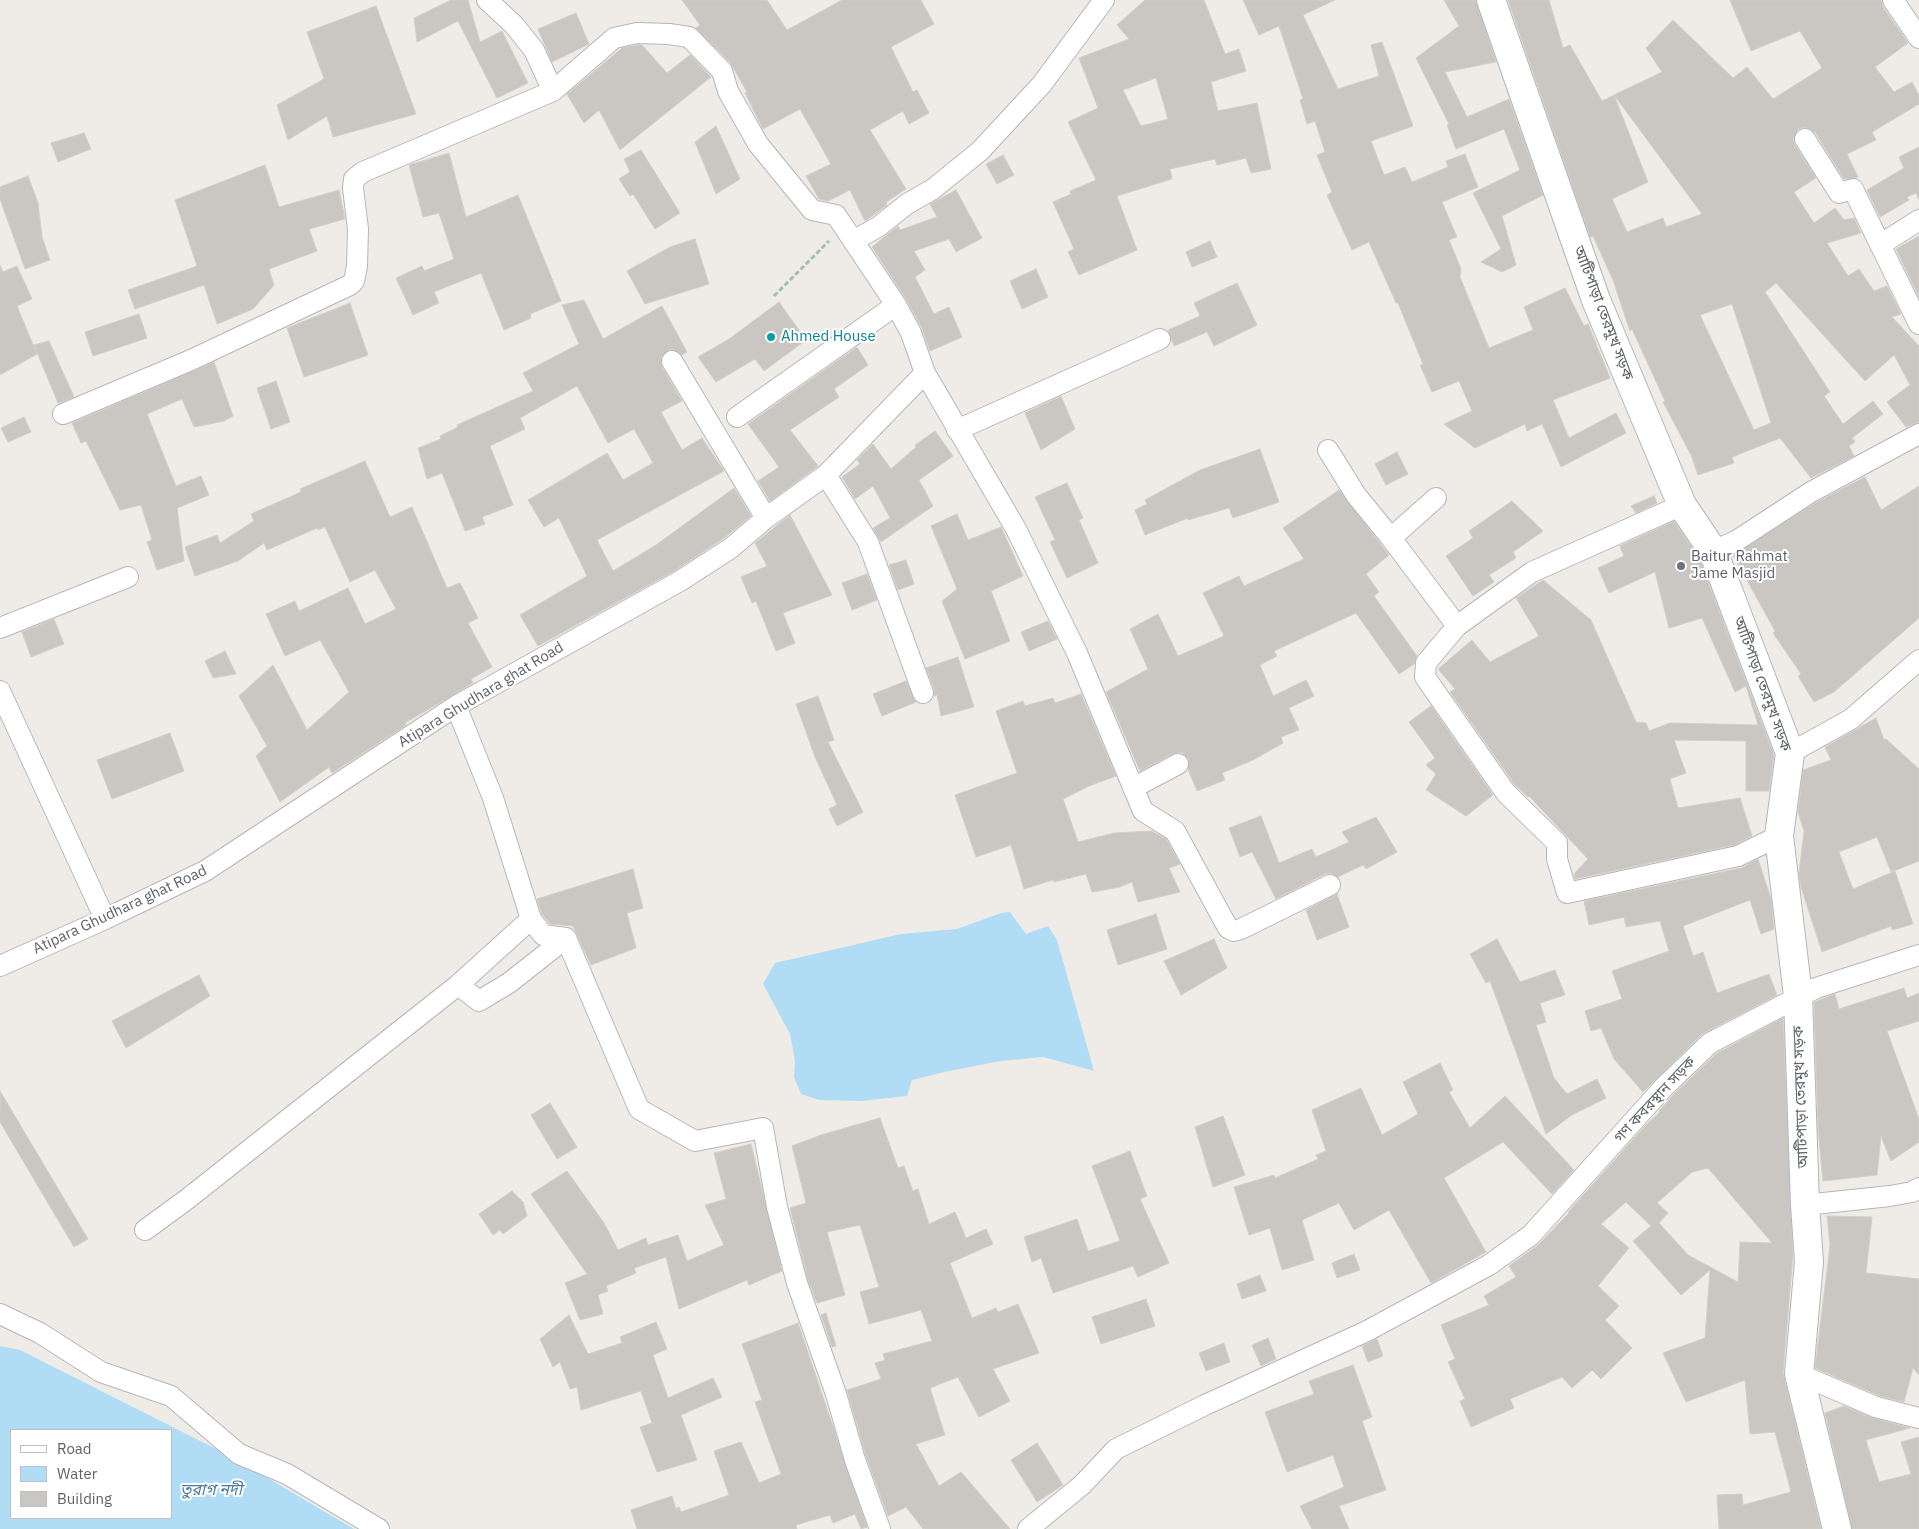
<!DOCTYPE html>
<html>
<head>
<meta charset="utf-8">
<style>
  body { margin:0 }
  #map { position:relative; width:1919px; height:1529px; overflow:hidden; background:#efece7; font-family:"IBM Plex Sans",sans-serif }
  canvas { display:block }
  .legend { position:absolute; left:10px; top:1429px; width:162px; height:90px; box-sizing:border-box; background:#fff; border:1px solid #bfc0c1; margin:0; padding:6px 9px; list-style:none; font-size:15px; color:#5e6265 }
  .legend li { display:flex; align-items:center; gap:10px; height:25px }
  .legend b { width:25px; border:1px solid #bfc0c1 }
</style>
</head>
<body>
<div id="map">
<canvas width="1919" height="1529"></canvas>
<ul class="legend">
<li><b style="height:6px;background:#fff"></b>Road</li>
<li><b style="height:14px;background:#b0ddf5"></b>Water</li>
<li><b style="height:14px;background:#cac7c3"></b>Building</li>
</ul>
</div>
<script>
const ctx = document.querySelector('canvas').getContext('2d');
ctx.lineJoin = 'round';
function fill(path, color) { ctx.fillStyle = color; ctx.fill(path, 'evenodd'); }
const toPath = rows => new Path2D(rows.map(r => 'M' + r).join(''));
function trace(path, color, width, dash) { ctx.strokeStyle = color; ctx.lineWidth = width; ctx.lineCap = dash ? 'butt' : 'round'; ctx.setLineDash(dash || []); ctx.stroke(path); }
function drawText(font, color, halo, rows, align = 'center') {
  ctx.font = font + ' "IBM Plex Sans","Noto Sans Bengali",sans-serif'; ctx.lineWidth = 4; ctx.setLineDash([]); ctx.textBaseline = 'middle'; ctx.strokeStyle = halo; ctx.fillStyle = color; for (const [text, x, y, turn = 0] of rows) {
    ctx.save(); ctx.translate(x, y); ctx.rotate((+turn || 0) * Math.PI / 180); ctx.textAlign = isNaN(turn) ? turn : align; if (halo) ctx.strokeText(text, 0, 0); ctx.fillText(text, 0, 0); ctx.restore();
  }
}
const water = toPath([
  [1010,912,1026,934,1048,926,1057,940,1094,1071,1043,1057,1001,1061,944,1072,912,1080,907,1096,861,1101,819,1100,801,1094,794,1077,795,1061,790,1034,763,984,775,963,901,934,957,929,1001,913],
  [0,1346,20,1350,232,1457,354,1529,0,1529],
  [11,1430,171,1430,171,1518,11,1518]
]);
const building = toPath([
  [451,0,468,0,480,42,502,31,528,83,497,98,458,21,417,42,414,18,451,0],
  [682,0,767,0,787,30,842,0,921,0,934,24,891,47,913,92,917,90,929,113,909,124,903,111,870,130,906,189,886,202,887,205,865,221,850,190,828,201,819,199,806,176,831,164,800,109,763,129,745,93,747,92,730,62,696,28,700,25,682,0],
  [1145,0,1204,0,1225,54,1239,49,1246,71,1211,82,1218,111,1257,103,1271,169,1251,173,1246,158,1217,165,1215,159,1170,169,1172,179,1117,196,1137,250,1079,275,1068,252,1074,249,1053,202,1071,194,1070,191,1096,180,1068,122,1098,108,1079,58,1129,39,1117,25,1145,0],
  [1156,78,1168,119,1141,126,1123,90,1156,78],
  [1243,0,1335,0,1303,15,1338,89,1379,76,1371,45,1382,42,1413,126,1371,141,1384,175,1405,167,1412,182,1448,167,1446,161,1465,154,1478,187,1442,202,1457,237,1449,240,1461,269,1460,277,1489,348,1533,330,1524,307,1565,288,1584,326,1588,324,1610,378,1553,400,1569,438,1616,413,1626,433,1561,467,1542,424,1527,431,1525,424,1475,448,1444,424,1472,411,1459,381,1432,392,1420,365,1423,364,1398,303,1396,303,1369,242,1352,250,1327,195,1332,192,1317,155,1325,152,1315,121,1307,124,1300,100,1303,99,1279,26,1259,35,1243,0],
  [1444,0,1476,0,1496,62,1445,72,1467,117,1509,99,1543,195,1502,216,1516,265,1502,272,1481,262,1501,249,1473,193,1520,170,1504,129,1456,149,1447,125,1449,124,1416,58,1459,26,1444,0],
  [1508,0,1549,0,1563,48,1570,45,1602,101,1614,95,1648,182,1612,199,1627,232,1663,218,1666,227,1702,214,1614,95,1662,72,1646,48,1673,20,1733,78,1747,67,1773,99,1822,68,1800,31,1751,51,1730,0,1881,0,1883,7,1908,43,1875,67,1894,92,1912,82,1919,95,1919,104,1872,132,1876,140,1847,154,1858,177,1856,178,1844,179,1815,132,1805,127,1798,129,1793,139,1795,145,1816,178,1794,192,1814,223,1835,208,1844,220,1854,218,1861,233,1827,243,1848,276,1859,269,1874,291,1887,286,1901,314,1892,317,1919,346,1919,422,1906,427,1887,402,1910,385,1894,355,1865,381,1776,283,1765,292,1830,392,1824,396,1843,424,1873,401,1883,414,1852,438,1855,442,1849,446,1854,456,1811,478,1780,438,1732,457,1734,463,1698,475,1691,455,1663,402,1665,401,1632,329,1630,331,1613,280,1593,236,1590,237,1508,0],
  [1732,304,1771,423,1754,430,1700,315,1732,304],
  [376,6,416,114,333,137,327,116,288,140,277,105,324,79,307,32,376,6],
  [576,13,589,44,552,62,538,29,576,13],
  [638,45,642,45,667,73,690,55,711,77,620,150,599,110,584,123,567,94,622,48,638,45],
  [716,126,740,179,716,194,695,142,716,126],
  [84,133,91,149,58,162,51,143,84,133],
  [1919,147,1919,200,1916,193,1907,197,1909,200,1880,217,1867,190,1904,168,1899,157,1919,147],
  [641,150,680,213,655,229,633,194,630,196,619,179,630,172,624,159,641,150],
  [449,153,466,217,518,195,561,301,530,314,531,318,504,330,481,273,434,292,439,303,413,315,396,278,422,266,424,271,454,259,439,213,423,217,409,165,449,153],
  [1003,155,1014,175,997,184,986,164,1003,155],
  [265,165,279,207,339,190,345,219,309,229,317,251,269,269,274,285,253,309,217,324,204,285,135,309,128,290,197,266,175,200,265,165],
  [28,176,38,203,42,237,50,260,25,269,0,199,0,187,28,176],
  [956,190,982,238,956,252,949,239,914,251,925,270,915,277,934,314,949,307,962,337,930,351,922,328,906,299,872,247,898,226,900,230,937,217,930,204,956,190],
  [1919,236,1919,297,1896,249,1919,236],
  [695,239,709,284,645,304,627,271,670,247,695,239],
  [1210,241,1217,257,1192,267,1186,252,1210,241],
  [0,265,3,272,17,266,32,299,17,306,37,354,0,375,0,265],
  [1036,269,1048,297,1022,309,1010,281,1036,269],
  [1237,283,1257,325,1214,346,1207,332,1174,346,1168,330,1200,316,1194,303,1237,283],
  [584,300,603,339,662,306,687,352,682,355,671,349,661,356,662,367,682,401,661,412,682,450,702,438,724,471,597,540,613,571,656,545,734,488,751,516,724,538,674,571,538,646,520,615,587,576,559,518,544,527,528,500,607,453,623,480,653,463,634,429,608,443,577,386,520,418,525,429,490,446,513,505,482,517,485,524,465,531,442,473,427,479,418,448,441,439,440,436,458,427,457,425,533,391,523,373,579,344,562,305,584,300],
  [779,302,806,340,764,371,755,359,716,382,698,357,729,339,779,302],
  [350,303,368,355,304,377,287,328,350,303],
  [139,314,147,338,93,356,85,332,139,314],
  [49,341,74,397,58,403,34,345,49,341],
  [857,347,868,365,834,389,839,397,790,430,818,466,770,501,758,481,779,467,748,424,857,347],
  [214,362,233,416,224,421,194,427,182,399,147,414,176,486,201,476,209,495,177,508,184,561,157,570,147,542,152,540,141,505,120,510,86,441,81,443,72,423,214,362],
  [276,381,290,422,271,429,257,388,276,381],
  [1061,396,1075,429,1041,450,1025,413,1061,396],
  [24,417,31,432,8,442,1,428,24,417],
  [935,431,953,456,919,480,933,506,881,542,873,528,890,518,873,486,855,499,842,477,860,464,857,460,873,444,891,469,916,447,915,445,935,431],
  [1260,449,1279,502,1233,518,1229,508,1188,520,1188,518,1145,535,1135,510,1147,504,1145,500,1200,470,1260,449],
  [1397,452,1408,474,1386,485,1375,464,1397,452],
  [365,461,390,517,412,507,447,588,460,583,478,618,468,623,492,667,471,679,473,683,405,723,406,725,332,773,329,767,280,802,256,756,267,746,239,696,273,665,307,730,349,692,320,640,285,656,266,614,295,601,299,611,348,588,365,624,396,609,375,570,350,582,325,527,318,530,317,528,267,550,264,543,238,561,195,576,185,547,217,535,220,543,254,521,251,514,301,492,300,489,365,461],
  [1865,477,1881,510,1919,486,1919,618,1834,692,1814,702,1798,676,1801,674,1773,633,1775,631,1733,555,1817,502,1865,477],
  [1067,483,1083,518,1079,520,1098,563,1067,578,1050,542,1055,540,1035,497,1067,483],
  [1339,490,1389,555,1366,574,1379,592,1374,596,1417,656,1414,664,1399,674,1356,613,1274,651,1277,656,1260,665,1273,696,1306,680,1314,696,1289,708,1299,730,1281,737,1283,743,1253,760,1222,773,1225,780,1197,791,1188,769,1189,759,1182,752,1172,754,1140,771,1106,692,1148,669,1130,629,1158,614,1178,656,1224,636,1203,593,1239,576,1244,586,1304,559,1283,528,1339,490],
  [1654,496,1657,503,1636,513,1631,506,1654,496],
  [1512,501,1543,531,1513,552,1516,558,1489,575,1494,582,1473,596,1446,556,1473,538,1469,531,1512,501],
  [957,514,968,540,1001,527,1023,576,991,591,1010,641,965,659,942,601,957,589,931,526,957,514],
  [790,515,832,595,783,613,795,643,776,651,756,601,752,603,741,577,767,566,755,543,790,515],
  [1674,521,1699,558,1774,755,1769,791,1746,791,1746,741,1674,740,1686,773,1670,779,1678,808,1740,798,1752,836,1734,845,1575,879,1574,874,1588,859,1529,796,1528,797,1515,785,1450,692,1455,689,1438,669,1472,640,1490,662,1539,636,1516,598,1543,580,1591,620,1636,722,1646,723,1649,731,1670,723,1758,725,1746,686,1735,692,1702,618,1669,628,1655,572,1609,593,1598,568,1624,556,1620,546,1674,521],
  [906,560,914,584,898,590,889,565,906,560],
  [867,574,877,600,852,610,842,583,867,574],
  [54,619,64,644,31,657,22,632,54,619],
  [1048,621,1057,639,1029,651,1021,632,1048,621],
  [225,651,236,674,213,678,205,661,225,651],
  [958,657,974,707,941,716,937,695,934,696,934,689,926,668,958,657],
  [906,681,916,702,882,716,873,694,906,681],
  [1081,694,1116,776,1089,786,1063,799,1078,842,1114,833,1152,831,1166,839,1180,864,1169,868,1180,892,1138,902,1132,882,1120,887,1092,892,1086,874,1054,882,1053,880,1024,889,1011,845,976,857,955,795,1017,773,996,711,1023,701,1025,706,1053,698,1055,703,1081,694],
  [818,696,834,740,828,742,863,812,837,826,829,809,837,805,815,757,796,704,818,696],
  [1431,706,1493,795,1466,816,1426,790,1436,774,1426,765,1435,758,1409,722,1431,706],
  [1876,718,1884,740,1886,739,1919,769,1919,861,1891,872,1877,837,1839,852,1853,889,1895,871,1913,924,1892,930,1891,926,1822,952,1801,887,1799,873,1804,831,1798,812,1803,770,1831,760,1825,747,1876,718],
  [170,733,184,771,112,799,97,760,170,733],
  [1261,816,1279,863,1312,849,1316,857,1349,842,1342,832,1376,817,1397,852,1366,869,1363,865,1338,877,1331,873,1325,874,1276,899,1252,852,1240,857,1229,828,1261,816],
  [1758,859,1771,899,1774,929,1761,934,1750,900,1683,926,1693,956,1703,952,1717,993,1769,974,1777,995,1702,1034,1643,1092,1614,1059,1601,1028,1591,1031,1585,1011,1622,999,1612,971,1669,951,1660,921,1626,927,1624,917,1589,925,1584,901,1741,868,1758,859],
  [633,869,643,908,627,913,636,948,591,965,573,926,550,924,542,914,537,899,633,869],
  [1337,894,1349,927,1317,940,1306,910,1337,894],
  [1156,914,1167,949,1118,965,1107,930,1156,914],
  [1214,939,1227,968,1181,995,1164,961,1214,939],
  [1497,939,1520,982,1555,970,1565,995,1540,1003,1546,1022,1536,1025,1554,1078,1567,1094,1597,1079,1606,1098,1572,1115,1546,1134,1490,981,1486,983,1470,954,1497,939],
  [199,975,210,996,126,1048,112,1021,199,975],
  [1904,988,1907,998,1919,993,1919,1021,1887,1031,1919,1119,1919,1142,1891,1161,1881,1136,1877,1175,1823,1181,1818,1128,1814,1002,1835,994,1839,1009,1904,988],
  [1783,1018,1793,1255,1783,1373,1821,1529,1719,1529,1717,1495,1742,1494,1743,1505,1791,1492,1775,1432,1750,1434,1745,1380,1686,1402,1663,1353,1705,1338,1710,1270,1681,1295,1633,1241,1651,1226,1626,1202,1601,1224,1629,1248,1598,1286,1619,1306,1605,1320,1632,1348,1601,1379,1592,1370,1572,1388,1562,1377,1510,1399,1514,1408,1471,1427,1460,1401,1465,1399,1448,1362,1455,1359,1441,1325,1489,1305,1484,1296,1516,1277,1509,1266,1538,1245,1569,1213,1568,1212,1645,1126,1660,1112,1659,1111,1673,1095,1717,1053,1783,1018],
  [1708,1168,1772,1243,1740,1242,1738,1282,1688,1255,1659,1223,1668,1213,1657,1203,1692,1172,1708,1168],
  [1440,1063,1453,1090,1449,1092,1470,1128,1505,1096,1574,1170,1552,1194,1503,1142,1444,1178,1486,1252,1431,1283,1389,1210,1354,1230,1339,1203,1302,1220,1314,1260,1282,1270,1270,1228,1249,1235,1234,1187,1274,1175,1275,1178,1318,1159,1316,1155,1326,1151,1312,1110,1361,1088,1382,1135,1418,1114,1403,1082,1440,1063],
  [0,1091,88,1239,74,1247,0,1122,0,1091],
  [550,1103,577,1147,557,1159,531,1115,550,1103],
  [1223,1116,1245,1175,1213,1187,1195,1127,1223,1116],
  [880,1118,898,1168,904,1166,913,1191,918,1189,929,1224,955,1212,966,1238,986,1229,993,1244,950,1263,972,1318,996,1308,998,1312,1018,1304,1039,1353,993,1369,1010,1401,979,1417,958,1377,930,1388,945,1435,916,1444,939,1486,961,1472,1010,1529,923,1529,906,1507,888,1516,866,1456,847,1390,881,1379,875,1363,885,1360,883,1354,932,1341,921,1310,869,1324,860,1292,879,1287,860,1225,827,1232,845,1295,817,1303,808,1280,790,1208,806,1203,792,1146,821,1135,880,1118],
  [751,1144,782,1271,749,1285,747,1280,679,1309,666,1257,634,1268,636,1273,606,1286,608,1291,598,1295,603,1314,580,1320,565,1283,587,1274,531,1194,567,1171,604,1223,618,1250,646,1238,648,1245,678,1235,687,1261,724,1245,705,1205,726,1199,714,1153,751,1144],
  [1130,1151,1147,1196,1140,1199,1169,1263,1138,1277,1133,1266,1053,1293,1041,1258,1032,1262,1024,1237,1077,1219,1088,1251,1120,1241,1092,1166,1130,1151],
  [512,1191,523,1202,527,1216,503,1234,500,1230,493,1235,479,1214,512,1191],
  [1827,1216,1872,1217,1866,1273,1919,1279,1919,1375,1913,1368,1904,1402,1880,1396,1815,1368,1830,1245,1827,1216],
  [1354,1254,1360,1270,1337,1278,1332,1263,1354,1254],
  [1260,1275,1266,1291,1242,1299,1237,1284,1260,1275],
  [1146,1299,1155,1326,1101,1344,1092,1317,1146,1299],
  [826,1313,836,1346,832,1347,821,1315,826,1313],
  [569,1315,588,1354,622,1343,620,1337,656,1322,667,1349,653,1355,668,1398,713,1378,722,1397,681,1415,697,1460,657,1472,640,1427,652,1423,641,1391,581,1410,577,1387,570,1389,560,1362,553,1367,540,1339,569,1315],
  [798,1323,867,1527,861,1529,855,1514,833,1523,830,1515,796,1525,797,1529,637,1529,631,1510,672,1496,676,1509,679,1507,681,1512,729,1495,714,1451,741,1442,759,1483,781,1474,755,1402,762,1400,742,1344,798,1323],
  [1268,1338,1276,1359,1261,1366,1252,1345,1268,1338],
  [1377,1339,1383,1356,1368,1362,1362,1346,1377,1339],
  [1224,1343,1230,1362,1206,1371,1199,1353,1224,1343],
  [1353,1365,1372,1417,1362,1421,1386,1490,1339,1506,1349,1529,1312,1529,1300,1506,1344,1487,1333,1455,1287,1472,1265,1412,1314,1394,1309,1381,1353,1365],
  [1844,1406,1873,1418,1910,1428,1866,1440,1879,1482,1911,1474,1901,1442,1919,1437,1919,1529,1852,1529,1825,1413,1844,1406],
  [1037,1443,1063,1485,1037,1502,1011,1460,1037,1443]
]);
const path = toPath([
  [774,296,829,241]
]);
const street = toPath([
  [487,0,514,25,534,50,553,91],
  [1893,0,1919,38],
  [1805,139,1839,193,1853,189,1919,324],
  [853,241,878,227,907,204,933,189,980,151,1042,84,1104,0],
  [1880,245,1919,220],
  [672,361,766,518],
  [63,414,191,360,350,285,354,281,357,266,358,229,353,188,354,179,363,172,553,91,614,38,637,33,669,34,689,37,722,71,728,91,758,144,812,210,836,215,896,305,911,333,925,373,1016,529,1077,653,1143,811,1175,831,1228,928,1234,931,1241,929,1330,885],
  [737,417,896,305],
  [957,430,1160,339],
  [1328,450,1356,495,1391,538,1457,626,1426,663,1425,677,1506,793,1557,843,1557,859,1567,893,1738,856,1779,836],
  [826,475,868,542,923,693],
  [1391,538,1436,498],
  [1713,551,1736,541,1811,492,1919,434],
  [1457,626,1532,572,1682,505],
  [0,628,128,577],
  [0,691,105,919],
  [456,706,493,798,531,919,458,985],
  [1790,753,1851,719,1919,660],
  [1133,788,1178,764],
  [531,919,543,935,566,938],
  [566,938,639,1109,695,1141,763,1128,777,1207,797,1283,836,1394,855,1460,880,1529],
  [0,966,105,919,205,871,456,706,680,581,731,548,766,518,826,475,925,373],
  [1805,1205,1890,1196,1912,1192,1919,1188],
  [145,1230,186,1200,458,985,479,1001,509,983,566,938],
  [0,1314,40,1333,101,1372,171,1396,239,1454,287,1474,379,1529],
  [1799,1374,1876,1407,1919,1418],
  [1028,1529,1082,1485,1116,1449,1205,1405,1367,1331,1489,1265,1531,1235,1664,1087,1710,1043,1816,988,1919,955]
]);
const secondary = toPath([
  [1491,0,1596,300,1682,505,1713,551,1790,753,1779,836,1798,996,1805,1205,1809,1262,1799,1374,1837,1529]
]);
const markers = [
  [771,337,5,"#0f9aa8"],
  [1681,566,5,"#6b7280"]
];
const streetNames = [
  ["আটিপাড়া তেরমুখ সড়ক",1603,313,69],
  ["আটিপাড়া তেরমুখ সড়ক",1762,684,70],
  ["Atipara Ghudhara ghat Road",481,695,-31],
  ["Atipara Ghudhara ghat Road",120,910,-25],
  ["আটিপাড়া তেরমুখ সড়ক",1801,1097,-92],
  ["গণ কবরস্থান সড়ক",1655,1100,-47]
];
const cultureNames = [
  ["Ahmed House",781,337]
];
const worshipNames = [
  ["Baitur Rahmat",1691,557],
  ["Jame Masjid",1691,574]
];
const waterNames = [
  ["তুরাগ নদী",211,1490]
];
fill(water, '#b0ddf5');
fill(building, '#cac7c3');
trace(building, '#d3cec6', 1);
trace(street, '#b4b7ba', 22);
trace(secondary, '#b3b6b9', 30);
trace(path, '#a0c3a7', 3, [5, 2.5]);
trace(street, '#fff', 20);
trace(secondary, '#fff', 28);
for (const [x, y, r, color] of markers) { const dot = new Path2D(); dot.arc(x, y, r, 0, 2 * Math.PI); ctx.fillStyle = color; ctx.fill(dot); trace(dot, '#fff', 2); }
drawText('15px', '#5e6265', '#fff', streetNames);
drawText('15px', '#0d838f', '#fff', cultureNames, 'left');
drawText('15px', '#5b616d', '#fff', worshipNames, 'left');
drawText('italic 16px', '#4b7a9d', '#fff', waterNames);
</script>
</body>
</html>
